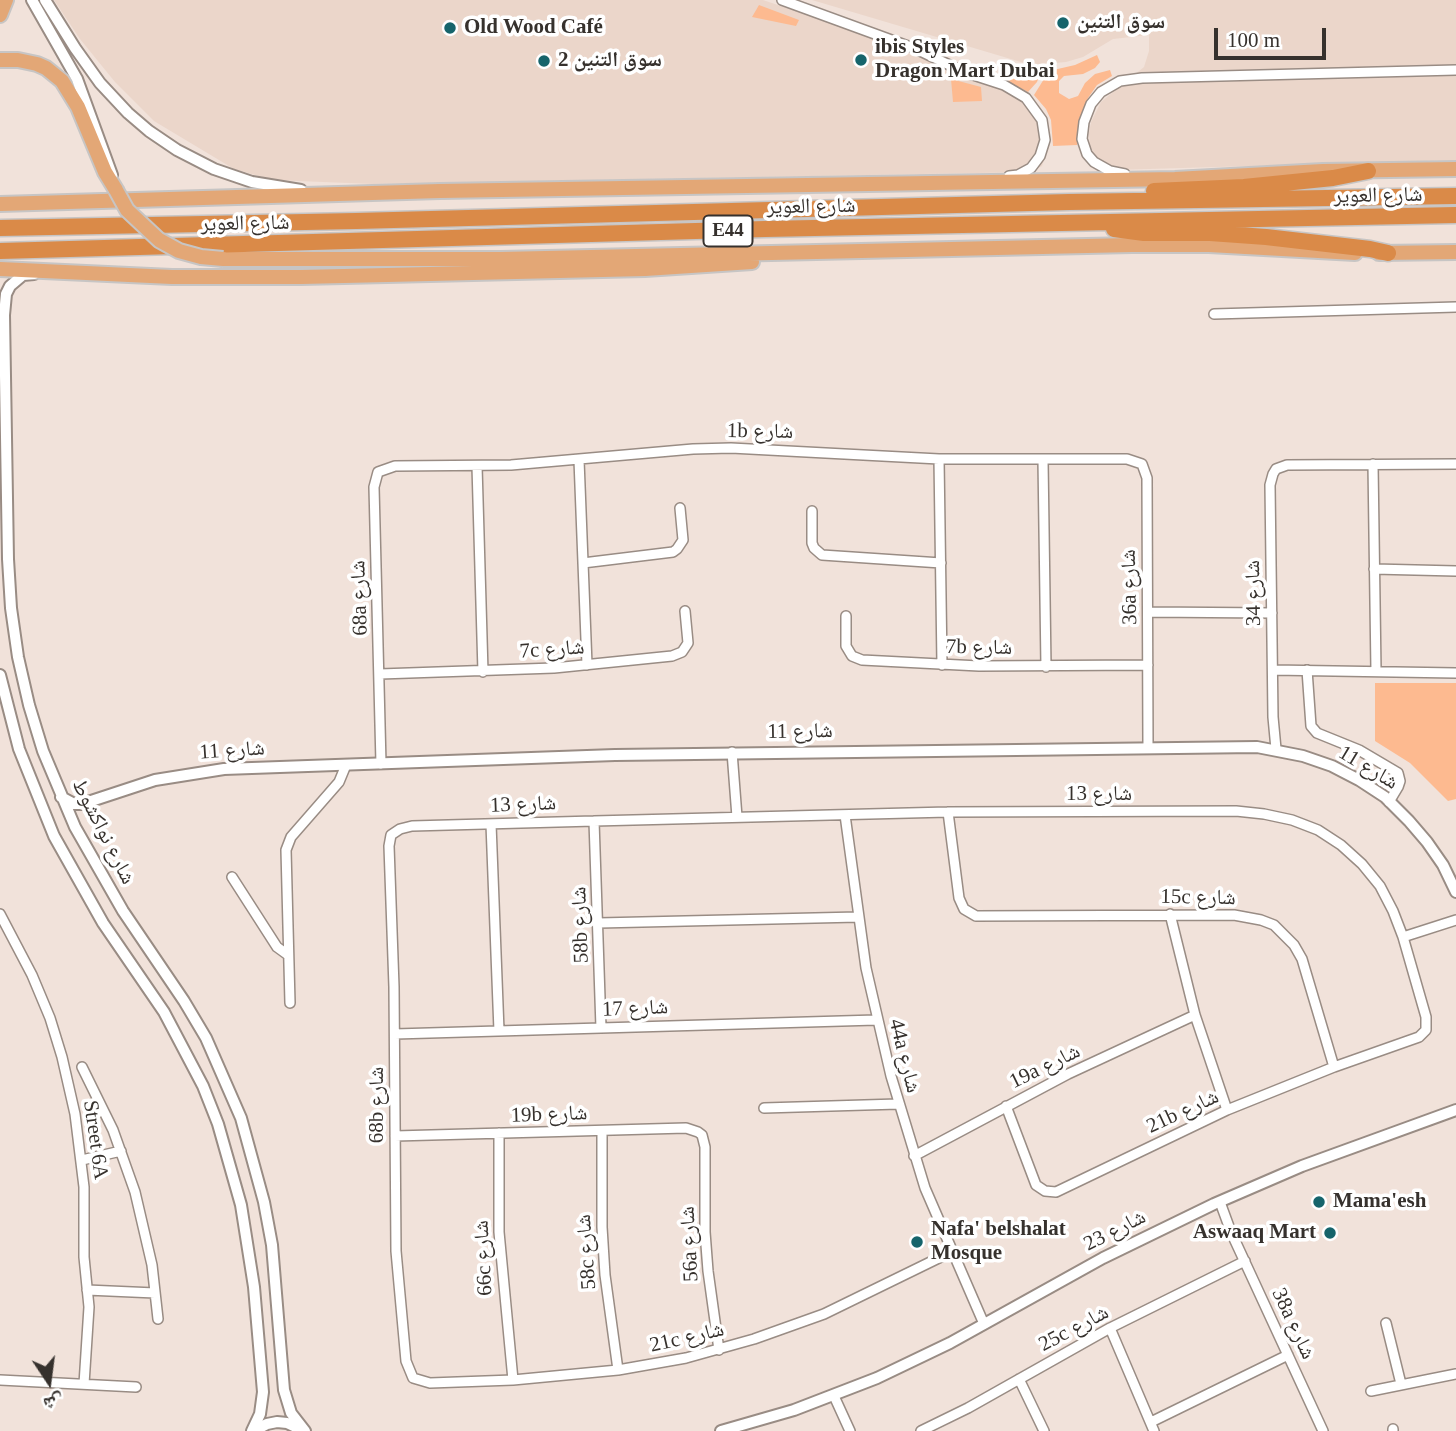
<!DOCTYPE html>
<html>
<head>
<meta charset="utf-8">
<style>
  body { margin:0 }
  #map { position:relative; width:1456px; height:1431px; overflow:hidden; background:#f1e2da; font-family:"Times New Roman","Noto Naskh Arabic",serif }
  canvas { display:block }
  .north { position:absolute; left:14px; top:1347px; width:70px; height:70px; -webkit-text-stroke:5px #fff; paint-order:stroke; rotate:167deg; font-size:19px; font-weight:700; line-height:28px; text-align:center; color:#36312d }
  .north::after { content:''; display:block; margin:auto; width:24px; height:32px; background:#36312d; clip-path:polygon(50% 0,100% 100%,50% 72%,0 100%) }
  .scale { position:absolute; left:1214px; top:28px; width:112px; height:32px; box-sizing:border-box; border:4px solid #36312d; border-top:0; padding-left:9px; font-size:21px; line-height:24px; white-space:nowrap; color:#36312d; -webkit-text-stroke:5px #fff; paint-order:stroke }
</style>
</head>
<body>
<div id="map">
<canvas width="1456" height="1431"></canvas>
<div class="north">ش</div>
<div class="scale">100 m</div>
</div>
<script>
const ctx = document.querySelector('canvas').getContext('2d');
ctx.lineJoin = 'round';
function fill(path, color) { ctx.fillStyle = color; ctx.fill(path, 'evenodd'); }
const toPath = rows => new Path2D(rows.map(r => 'M' + r).join(''));
function trace(path, color, width, dash) { ctx.strokeStyle = color; ctx.lineWidth = width; ctx.lineCap = dash ? 'butt' : 'round'; ctx.setLineDash(dash || []); ctx.stroke(path); }
function drawText(font, color, halo, rows, align = 'center') {
  ctx.font = font + ' "Times New Roman","Noto Naskh Arabic",serif'; ctx.lineWidth = 7; ctx.setLineDash([]); ctx.textBaseline = 'middle'; ctx.strokeStyle = halo; ctx.fillStyle = color; for (const [text, x, y, turn = 0] of rows) {
    ctx.save(); ctx.translate(x, y); ctx.rotate((+turn || 0) * Math.PI / 180); ctx.textAlign = isNaN(turn) ? turn : align; if (halo) ctx.strokeText(text, 0, 0); ctx.fillText(text, 0, 0); ctx.restore();
  }
}
const built = toPath([
  [54,0,763,0,1015,85,1030,96,1042,110,1047,121,1050,143,1042,166,1032,172,373,184,273,180,234,169,154,121,115,82,80,39],
  [812,0,1456,0,1456,160,1114,170,1100,162,1090,147,1089,133,1091,122,1101,102,1144,67,1149,51,1149,35,1113,39,1083,57,1066,62,1031,65]
]);
const green = toPath([
  [759,5,799,20,796,26,752,17],
  [1097,55,1100,62,1095,68,1083,74,1064,76,1059,81,1059,93,1069,99,1078,96,1085,83,1095,74,1110,70,1112,76,1097,85,1088,98,1080,119,1077,145,1053,146,1051,120,1046,109,1034,95,1049,71,1075,65],
  [1002,60,1020,67,1042,68,1037,82,1028,92,998,77,1002,70],
  [951,79,981,87,982,101,953,102],
  [1375,683,1456,683,1456,799,1448,801,1410,763,1375,741]
]);
const minor = toPath([
  [782,0,916,49,964,72,1004,85,1026,98,1042,120,1045,140,1040,156,1031,168,1018,175,1009,176],
  [1125,174,1110,171,1094,162,1087,154,1082,139,1084,122,1091,104,1101,92,1120,81,1142,78,1456,70],
  [1214,314,1456,307],
  [939,459,942,665],
  [579,460,587,665],
  [1043,460,1046,667],
  [1373,464,1376,671],
  [477,466,483,672],
  [812,511,812,543,814,548,822,555,941,563],
  [583,563,673,552,677,549,683,540,680,508],
  [1374,569,1456,571],
  [1148,612,1272,613],
  [846,616,846,646,852,656,862,660,979,666,1148,665],
  [1273,670,1456,673],
  [1307,670,1311,726,1317,733,1359,750,1398,773,1400,781,1398,787,1389,802],
  [380,674,554,668,672,656,682,652,688,643,685,611],
  [1276,749,1273,717,1270,485,1273,474,1276,469,1287,465,1456,464],
  [732,752,737,817],
  [381,764,374,487,378,472,395,466,511,465,693,449,731,448,939,459,1127,459,1142,464,1147,478,1148,747],
  [948,812,959,898,964,909,976,916,1234,915,1261,920,1274,925,1294,945,1302,959,1334,1067],
  [845,815,866,968,891,1076,925,1188,984,1324],
  [594,821,601,1028],
  [491,824,499,1031],
  [232,877,277,947,288,955],
  [0,914,32,975,50,1018,62,1057,75,1114,84,1187,84,1257,89,1307,84,1384],
  [1170,914,1195,1015,1227,1110],
  [599,923,858,917],
  [1403,937,1456,920],
  [290,1003,286,850,291,837,339,782,346,765],
  [395,1034,876,1020],
  [82,1067,113,1130,135,1192,152,1265,158,1319],
  [764,1108,898,1104],
  [602,1131,602,1227,605,1275,618,1370],
  [499,1133,499,1232,513,1380],
  [395,1136,686,1128,698,1132,702,1135,705,1147,705,1232,708,1271,719,1350],
  [914,1156,1068,1074,1195,1015],
  [82,1160,121,1151],
  [1220,1202,1231,1232,1323,1431],
  [951,1252,824,1314,754,1339,686,1358,618,1370,513,1380,430,1383,413,1378,406,1361,396,1251,394,987,389,846,391,835,400,829,412,826,594,821,948,812,1236,811,1264,814,1292,820,1318,830,1341,845,1362,864,1380,886,1393,911,1403,937,1426,1017,1426,1030,1419,1037,1334,1067,1227,1110,1056,1192,1045,1191,1036,1185,1006,1106],
  [87,1290,155,1293],
  [1386,1323,1401,1384],
  [1110,1328,1154,1431],
  [1019,1379,1044,1431],
  [0,1380,136,1387],
  [1371,1391,1456,1374],
  [834,1396,850,1431],
  [1151,1422,1288,1355],
  [1393,1429,1393,1431],
  [921,1431,968,1408,1110,1328,1245,1261]
]);
const tertiary = toPath([
  [32,0,77,79,112,175],
  [45,0,75,48,100,83,128,113,149,131,177,150,214,169,252,182,301,190],
  [34,274,23,275,10,286,6,294,4,315,8,559,11,608,18,657,29,705,43,751,75,827,123,911,184,1001,206,1038,241,1118,264,1202,272,1245,284,1390,291,1413,305,1431],
  [0,675,19,749,54,836,103,923,164,1012,203,1086,218,1124,241,1205,254,1287,263,1392,260,1414,252,1431],
  [61,797,74,804,82,804,155,780,224,769,615,755,1257,747,1303,756,1332,766,1359,780,1385,797,1409,821,1427,842,1443,865,1456,892],
  [254,1431,267,1424,277,1422,287,1423,302,1430],
  [721,1431,794,1410,877,1378,950,1343,1103,1258,1214,1204,1302,1166,1456,1110]
]);
const primary = toPath([
  [0,15,6,0],
  [0,60,18,60,37,64,46,68,62,81,78,107,105,172,116,190],
  [0,204,440,191,1175,179,1323,171,1456,169],
  [1379,253,1456,252],
  [223,259,501,259,1132,245,1209,245,1355,253],
  [0,269,172,277,301,277,645,269,752,262]
]);
const trunk = toPath([
  [1154,191,1244,187,1333,178,1368,171],
  [0,228,356,221,1069,202,1456,196],
  [1114,229,1144,233,1210,233,1266,237,1370,249,1388,253],
  [0,251,765,229,1456,215]
]);
const primaryBridge = toPath([
  [116,190,127,210,159,240,179,251,201,257,223,259]
]);
const markers = [
  [1063,23,7,"#16646b"],
  [450,28,7,"#16646b"],
  [861,60,7,"#16646b"],
  [544,61,7,"#16646b"],
  [1319,1202,7,"#16646b"],
  [1330,1233,7,"#16646b"],
  [917,1242,7,"#16646b"]
];
const shields = [
  [728,231,49]
];
const shieldNames = [
  ["E44",728,231]
];
const poiNames = [
  ["سوق التنين",1077,23],
  ["Old Wood Café",464,28],
  ["ibis Styles",875,48],
  ["Dragon Mart Dubai",875,72],
  ["سوق التنين 2",558,61],
  ["Mama'esh",1333,1202],
  ["Nafa' belshalat",931,1230],
  ["Mosque",931,1254],
  ["Aswaaq Mart",1316,1233,"right"]
];
const streetNames = [
  ["شارع العوير",1378,196,-1],
  ["شارع العوير",811,207,-1],
  ["شارع العوير",245,224,-1],
  ["1b شارع",760,432,1],
  ["36a شارع",1130,587,-91],
  ["شارع 34",1254,593,-91],
  ["68a شارع",360,598,-92],
  ["7b شارع",979,648,1],
  ["7c شارع",552,650,-4],
  ["شارع 11",800,732,-1],
  ["شارع 11",232,751,-4],
  ["شارع 11",1368,768,31],
  ["شارع 13",1099,794],
  ["شارع 13",523,805,-2],
  ["شارع نواكشوط",103,832,63],
  ["15c شارع",1198,898,1],
  ["58b شارع",581,925,-92],
  ["شارع 17",635,1009,-2],
  ["44a شارع",904,1056,76],
  ["19a شارع",1045,1067,-26],
  ["68b شارع",377,1105,-90],
  ["21b شارع",1183,1112,-25],
  ["19b شارع",549,1115,-2],
  ["Street 6A",95,1140,82],
  ["شارع 23",1115,1231,-27],
  ["56a شارع",690,1244,-93],
  ["58c شارع",587,1252,-94],
  ["66c شارع",484,1258,-93],
  ["38a شارع",1293,1324,65],
  ["25c شارع",1074,1329,-28],
  ["21c شارع",687,1338,-13]
];
fill(built, '#ebd6ca');
fill(green, '#fdba90');
trace(minor, '#998c84', 12);
trace(tertiary, '#998c84', 14);
trace(primary, '#c7c5c4', 18);
trace(trunk, '#c7c5c4', 19);
trace(minor, '#fff', 9);
trace(tertiary, '#fff', 10);
trace(primary, '#e3a776', 14);
trace(trunk, '#da8a48', 16);
trace(primaryBridge, '#c7c5c4', 18, []);
trace(primaryBridge, '#e3a776', 14);
for (const [x, y, r, color] of markers) { const dot = new Path2D(); dot.arc(x, y, r, 0, 2 * Math.PI); ctx.fillStyle = color; ctx.fill(dot); trace(dot, '#fff', 2.5); }
for (const [x, y, w] of shields) { const box = new Path2D(); box.roundRect(x - w / 2, y - 15.5, w, 31, 5); ctx.fillStyle = '#fff'; ctx.fill(box); trace(box, '#36312d', 2); }
drawText('bold 19px', '#36312d', null, shieldNames);
drawText('bold 21px', '#36312d', '#fff', poiNames, 'left');
drawText('21px', '#36312d', '#fff', streetNames);
</script>
</body>
</html>
